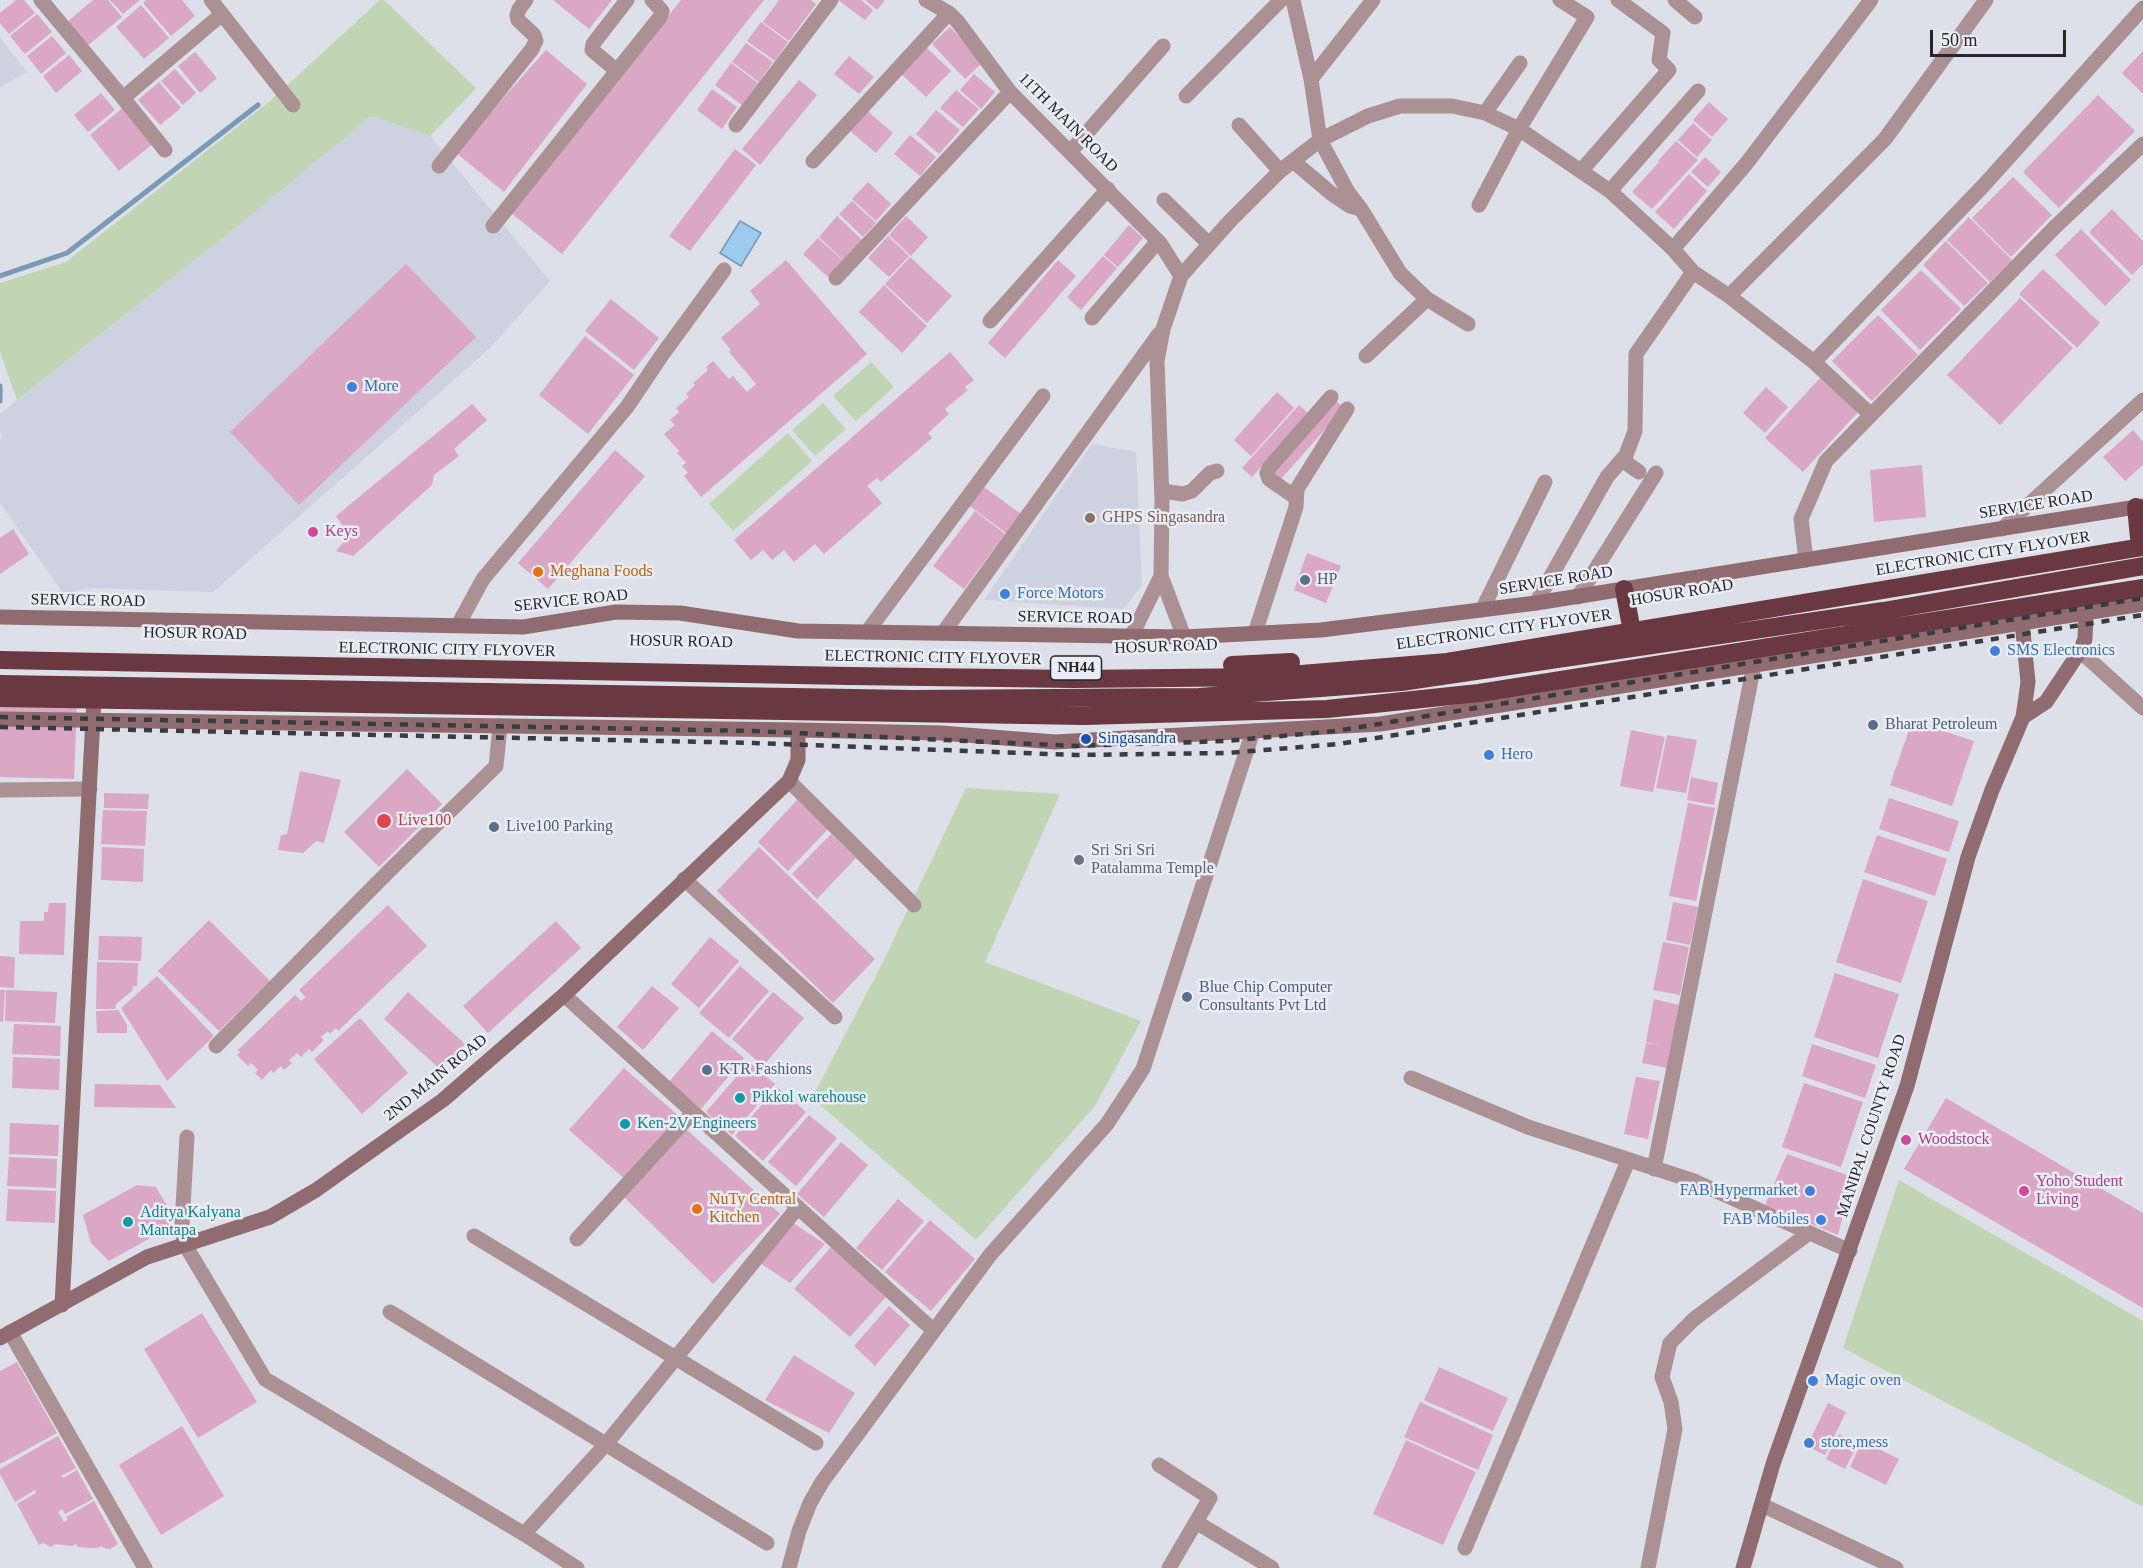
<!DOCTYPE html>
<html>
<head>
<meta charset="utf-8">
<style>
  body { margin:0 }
  #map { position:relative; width:2143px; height:1568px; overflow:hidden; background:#dddfe9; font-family:Georgia,serif }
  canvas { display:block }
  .scale { position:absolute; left:1930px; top:30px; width:136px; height:27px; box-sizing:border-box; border:3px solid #26262a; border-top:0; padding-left:8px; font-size:18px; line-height:21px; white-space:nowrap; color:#26262a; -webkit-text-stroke:4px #eaedf6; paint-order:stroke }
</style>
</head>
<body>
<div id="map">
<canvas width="2143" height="1568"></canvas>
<div class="scale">50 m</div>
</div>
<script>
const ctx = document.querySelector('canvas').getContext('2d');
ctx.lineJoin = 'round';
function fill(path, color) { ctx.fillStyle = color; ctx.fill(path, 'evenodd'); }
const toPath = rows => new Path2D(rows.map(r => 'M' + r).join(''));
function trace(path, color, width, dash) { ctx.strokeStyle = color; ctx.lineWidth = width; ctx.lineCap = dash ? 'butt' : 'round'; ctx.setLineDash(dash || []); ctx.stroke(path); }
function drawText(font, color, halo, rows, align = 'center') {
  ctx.font = font + ' Georgia,serif'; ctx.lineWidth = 5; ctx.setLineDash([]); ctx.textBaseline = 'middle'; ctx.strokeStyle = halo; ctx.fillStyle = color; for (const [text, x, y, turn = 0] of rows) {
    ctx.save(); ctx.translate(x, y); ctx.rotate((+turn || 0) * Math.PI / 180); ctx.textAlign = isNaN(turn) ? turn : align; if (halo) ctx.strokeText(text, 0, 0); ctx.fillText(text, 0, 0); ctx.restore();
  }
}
const built = toPath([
  [0,38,27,72,0,87],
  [371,116,430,136,550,281,490,348,213,592,93,588,63,593,0,503,0,439,2,436,0,431,0,414,234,229],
  [1092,444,1136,452,1142,585,1123,609,984,600]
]);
const green = toPath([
  [380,0,384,0,476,88,430,136,371,116,234,229,17,400,0,352,0,283,66,262,270,101],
  [871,362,894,387,856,421,833,396],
  [823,403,846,429,815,456,792,430],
  [788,433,812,461,733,531,709,504],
  [966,788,1060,794,985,962,1141,1021,1095,1106,976,1240,812,1098,883,962],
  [1899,1180,2143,1321,2143,1507,1843,1348]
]);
const water = toPath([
  [740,221,761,233,741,266,720,253,740,221]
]);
const stream = toPath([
  [0,276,67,253,258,105],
  [0,386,0,401]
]);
const building = toPath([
  [16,0,24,0,35,13,9,34,0,23,0,13],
  [93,0,108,0,122,17,86,47,66,23],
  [110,0,140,0,123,14],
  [146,0,182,0,195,16,171,36,143,3],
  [553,0,612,0,589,29],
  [681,0,764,0,562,254,511,213],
  [779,0,811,0,816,4,789,41,763,22],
  [838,0,861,0,873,10,865,20],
  [865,0,885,0,877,10],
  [141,5,169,38,144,59,116,27],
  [37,14,52,32,25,54,10,36],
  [761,22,788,42,775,61,747,41],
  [950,27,983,62,965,79,932,44],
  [52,36,66,53,41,74,27,56],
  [746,43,773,62,759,82,732,62],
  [925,46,951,71,926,97,900,73],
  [546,50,587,84,504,192,455,152],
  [2143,51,2143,94,2122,73],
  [195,52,217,78,200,93,178,66],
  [69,55,82,71,56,93,43,76],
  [849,56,874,77,859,94,834,74],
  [731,63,758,83,742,105,715,85],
  [175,69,196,93,183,105,161,81],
  [974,74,995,92,981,109,960,90],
  [799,80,817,95,760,165,742,149],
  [159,82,181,108,160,125,138,100],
  [712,89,737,107,722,129,697,110],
  [956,90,979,109,963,127,940,108],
  [101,93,115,110,88,132,74,115],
  [2098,95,2135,131,2059,208,2023,172],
  [1709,102,1728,119,1712,137,1693,120],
  [125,106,154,143,119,171,90,135],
  [866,110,893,133,876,153,849,130],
  [936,110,960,130,939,154,916,134],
  [1693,123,1712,140,1697,157,1678,140],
  [910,135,936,157,920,176,894,154],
  [1676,141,1698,160,1652,209,1632,192,1659,162,1664,166,1658,161],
  [735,149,756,165,690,251,669,236],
  [1705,157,1721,172,1708,187,1691,172],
  [1689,174,1707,191,1674,229,1655,212],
  [2013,177,2052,215,2011,257,1972,218],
  [868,182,891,204,876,221,852,199],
  [852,201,876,223,863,237,839,214],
  [2112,209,2143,241,2143,264,2132,275,2089,232],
  [837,216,862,240,843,260,819,237],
  [906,216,928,237,911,256,889,235],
  [1969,217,2012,260,1990,282,1947,240],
  [1129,225,1143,238,1118,267,1104,255],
  [2081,229,2131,280,2105,306,2055,255],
  [888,236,909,256,889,277,868,258],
  [818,238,843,261,828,277,803,254],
  [1946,241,1988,283,1964,306,1923,265],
  [1103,256,1117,268,1081,310,1067,297],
  [910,257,952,296,927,323,885,284],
  [786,260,867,354,701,497,684,476,688,473,682,466,686,463,677,453,679,451,664,434,675,425,670,420,679,412,676,408,689,397,686,394,695,385,693,383,708,370,706,367,713,361,729,379,733,376,747,392,756,384,729,352,731,350,721,338,760,304,750,291],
  [1058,260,1076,276,1005,358,988,343],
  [406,264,476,337,299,505,230,432],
  [2043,269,2100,323,2077,348,2019,294],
  [1921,270,1961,309,1920,350,1881,310],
  [884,285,927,326,902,353,859,312],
  [2020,298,2073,348,2000,425,1947,375],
  [611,299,659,338,634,370,585,331],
  [1878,315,1918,355,1872,401,1832,361],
  [585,336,634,375,588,434,539,395],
  [950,352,974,380,965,387,968,390,945,409,949,414,928,433,932,438,881,482,877,478,867,486,882,503,824,554,815,544,794,562,784,550,772,560,763,550,751,560,734,540],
  [1820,378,1858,412,1803,472,1765,438],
  [1766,387,1788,407,1765,433,1743,413],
  [1277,392,1294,408,1251,456,1234,440],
  [1335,400,1344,408,1281,479,1272,472],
  [472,404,487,420,454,449,459,456,434,475,432,485,353,556,336,551,347,538,345,529,336,516],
  [1299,405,1309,414,1252,477,1242,468],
  [2133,430,2143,442,2143,465,2125,481,2103,457],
  [615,450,645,476,548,589,518,563],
  [1922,465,1926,517,1874,522,1870,470],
  [984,487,1021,514,1006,533,970,506],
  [975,511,1005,534,964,589,933,566],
  [13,529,29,554,0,574,0,538],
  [1307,553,1341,566,1326,603,1294,590],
  [0,702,77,705,74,779,0,777],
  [1912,721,1974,741,1952,806,1890,785],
  [1631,730,1665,737,1653,792,1620,786],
  [1667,735,1697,740,1686,793,1656,788],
  [407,769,442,804,379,867,344,832],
  [300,771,341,780,324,843,316,841,303,853,278,850,281,835,287,834],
  [1691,777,1718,783,1714,805,1687,800],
  [104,793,149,794,148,809,104,808],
  [1889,798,1959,821,1949,852,1879,829],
  [797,800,828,829,788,871,758,842],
  [1688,803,1715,808,1696,901,1669,896],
  [103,810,147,811,145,846,101,844],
  [831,834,856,858,817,899,792,874],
  [1877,835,1947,859,1935,896,1864,872],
  [102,847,144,849,143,882,101,880],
  [759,847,875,959,833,1003,717,891],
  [1863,879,1928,901,1901,983,1836,962],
  [1673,902,1698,907,1690,945,1666,940],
  [49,903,66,903,64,955,19,954,20,921,44,921,44,912,48,912],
  [388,905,427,946,338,1031,336,1028,330,1034,328,1031,321,1037,324,1040,312,1052,309,1049,301,1057,297,1053,289,1060,292,1063,284,1070,281,1066,273,1073,271,1070,262,1080,255,1073,258,1070,251,1063,248,1066,237,1055,240,1052,238,1050,295,995,301,1001,306,997,299,990],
  [209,920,270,981,219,1031,158,971],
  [556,921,581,948,488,1033,463,1006],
  [99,936,142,937,141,961,98,960],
  [710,937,739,961,699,1008,671,984],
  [1663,942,1689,947,1680,995,1653,990],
  [0,956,15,957,14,988,0,987],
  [97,962,138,963,137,986,133,986,132,991,116,1004,115,1009,96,1009],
  [740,966,769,991,729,1038,699,1013],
  [1835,973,1899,994,1878,1058,1814,1037],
  [157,976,214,1036,167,1081,121,1008],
  [652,986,679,1008,643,1050,617,1027],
  [0,990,5,990,3,1022,0,1021],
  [6,990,57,992,55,1023,5,1021],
  [408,992,465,1044,441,1070,384,1019],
  [773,992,804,1018,763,1066,732,1039],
  [1654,999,1679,1005,1667,1068,1642,1063,1646,1043,1660,1045,1646,1042],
  [118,1010,127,1025,127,1033,97,1033,96,1011],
  [360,1018,408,1073,362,1114,314,1059],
  [14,1024,61,1026,60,1056,12,1054],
  [712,1031,744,1058,701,1109,669,1082],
  [1812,1044,1876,1065,1865,1098,1802,1076],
  [13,1057,60,1059,59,1090,12,1088],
  [749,1062,775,1084,732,1135,706,1112],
  [624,1068,681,1118,626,1180,569,1130],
  [1636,1077,1660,1081,1648,1139,1624,1134],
  [1804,1083,1863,1102,1841,1167,1782,1147],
  [95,1084,160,1085,176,1108,94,1107],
  [777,1087,806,1112,763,1161,735,1136],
  [1946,1098,2143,1213,2143,1308,1904,1169],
  [809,1115,837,1138,796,1186,768,1162],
  [10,1123,59,1125,58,1156,9,1154],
  [685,1128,780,1214,713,1284,624,1197],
  [841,1142,868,1165,824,1217,797,1194],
  [1787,1154,1853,1177,1838,1235,1765,1205],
  [9,1157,57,1159,56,1188,7,1186],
  [137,1185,156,1187,171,1213,170,1227,109,1261,91,1243,83,1215],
  [8,1189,56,1191,55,1223,6,1221],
  [898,1199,924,1221,882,1270,856,1248],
  [930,1220,975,1259,931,1311,885,1272],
  [793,1223,825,1244,790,1283,760,1263],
  [831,1247,886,1297,850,1337,794,1289],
  [889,1306,910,1325,875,1366,854,1346],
  [202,1313,257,1402,198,1438,144,1349],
  [794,1355,855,1393,829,1433,765,1400],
  [17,1362,57,1433,0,1464,0,1371],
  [1439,1367,1508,1398,1493,1431,1424,1400],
  [1420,1402,1493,1435,1478,1470,1404,1437],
  [1828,1403,1846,1412,1825,1455,1807,1446],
  [182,1426,224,1496,161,1535,119,1465],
  [1839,1434,1858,1444,1845,1469,1826,1459],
  [58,1436,76,1468,61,1476,63,1478,77,1470,93,1499,65,1514,62,1509,58,1512,64,1522,68,1520,66,1517,94,1501,118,1544,110,1549,103,1548,102,1546,97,1548,90,1548,78,1547,76,1544,72,1546,55,1544,51,1547,43,1543,39,1545,17,1504,36,1493,35,1490,15,1502,0,1474,0,1469],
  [1406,1440,1476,1472,1443,1545,1373,1514],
  [1862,1441,1899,1459,1886,1485,1850,1467]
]);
const street = toPath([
  [41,0,123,98,222,14],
  [211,0,293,105],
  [926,0,949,13,958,22,1010,92,1160,243,1181,276],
  [1293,0,1311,79,1320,140,1348,192,1361,209,1400,273,1427,299,1468,324],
  [1675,0,1695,17],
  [617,71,592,50,593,44,627,0],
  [1311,79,1373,0],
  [1186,96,1281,0],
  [123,98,165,150],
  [1485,113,1520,63],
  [736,125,831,0],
  [1239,125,1280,171],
  [1070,152,1163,46],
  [813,161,949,13],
  [1293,161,1332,194,1350,206,1357,208],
  [439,166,532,49,536,41,534,35,518,20,517,15,519,9,526,0],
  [1581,171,1669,70,1659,60,1663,33,1618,0],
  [1610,191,1698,91],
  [1164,200,1209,244],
  [1479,205,1519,129,1587,17,1560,0],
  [493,226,660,17,662,11,652,0],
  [1673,249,1746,164,1871,0],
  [836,278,1010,92],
  [1729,296,1885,139,1986,0],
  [1092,318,1158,241],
  [990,321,1108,189],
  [1366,356,1427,299],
  [1814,362,1984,185,2143,8],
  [1622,460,1639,472],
  [1162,491,1183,494,1192,491,1210,473,1217,471],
  [1295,497,1269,479,1267,473,1269,468,1331,397],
  [2002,529,2143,400],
  [1806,560,1801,519,1826,461,2055,227,2143,144],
  [1578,597,1656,473],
  [1536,603,1607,477,1626,455,1635,431,1636,354,1693,272],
  [1482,610,1545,482],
  [458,625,483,579,627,407,662,355,724,270],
  [867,632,1043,396],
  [943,633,1159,334],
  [1255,633,1296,507,1297,489,1347,409],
  [1131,637,1161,576],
  [1184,637,1161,576,1162,500,1157,361,1163,329,1181,276,1230,221,1280,171,1320,140,1368,116,1400,106,1452,106,1485,113,1519,129,1610,191,1673,249,1693,272,1729,296,1814,362,1871,415],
  [2080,651,2143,708],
  [789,781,914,905],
  [0,790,90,789],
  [684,879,835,1017],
  [564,995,933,1330],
  [216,1046,388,872,496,766,500,726],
  [1411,1078,1528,1127,1694,1181,1850,1251],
  [187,1137,182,1224,184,1243,265,1379,524,1534,577,1568],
  [1654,1169,1754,665],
  [474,1236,816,1443],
  [577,1239,693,1112],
  [390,1312,767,1543],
  [10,1332,145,1568],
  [1159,1465,1210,1498,1169,1568],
  [1762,1505,1896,1568],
  [1196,1522,1272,1568],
  [524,1534,606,1444,798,1207],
  [1465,1548,1628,1161],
  [789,1568,799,1531,810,1503,822,1482,990,1255,1107,1124,1143,1069,1253,731],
  [1648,1568,1675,1429,1671,1402,1662,1377,1670,1343,1694,1319,1809,1233]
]);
const secondary = toPath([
  [0,617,523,627,616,612,680,613,798,631,1184,637,1321,630,1536,603,2143,506],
  [2023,717,2046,702,2080,651,2085,639,2086,613],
  [0,719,798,730,941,733,1055,742,1253,731,1380,724,2143,604],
  [62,1305,94,699],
  [0,1338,147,1257,270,1217,316,1190,443,1100,564,995,789,781,798,760,798,730],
  [1743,1568,1773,1464,1907,1086,1968,857,1992,790,2023,717,2028,682,2021,612]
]);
const highway = toPath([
  [2136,507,2139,538],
  [1624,589,1630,621],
  [0,660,849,676,1074,679,1265,677,1447,662,2143,547],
  [1232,665,1291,662],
  [0,684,913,699,1199,697,1401,682,1883,611,2143,566],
  [0,698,1085,716,1327,709,1479,693,2143,588]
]);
const rail = toPath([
  [0,717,752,731,1075,746,1226,741,1336,731,2143,598],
  [0,727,754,743,1076,755,1227,753,1339,744,2143,615]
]);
const markers = [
  [352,387,6,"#3f7fe0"],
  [1090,518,6,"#8d6e63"],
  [313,532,6,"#d1479c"],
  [538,572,6,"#e8710a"],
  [1305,580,6,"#5c6f8a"],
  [1005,594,6,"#3f7fe0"],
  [1995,651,6,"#3f7fe0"],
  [1873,725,6,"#5c6f8a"],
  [1086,739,6,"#1a4fb4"],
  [1489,755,6,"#3f7fe0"],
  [384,821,8,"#e0444e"],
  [494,827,6,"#5c6f8a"],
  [1079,860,6,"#6b7280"],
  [1187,997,6,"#5c6f8a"],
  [707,1070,6,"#5c6f8a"],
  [740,1098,6,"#0f9aa8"],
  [625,1124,6,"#0f9aa8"],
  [1906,1140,6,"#d1479c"],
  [1810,1191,6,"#3f7fe0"],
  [2024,1191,6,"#d1479c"],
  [697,1209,6,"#e8710a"],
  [1821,1220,6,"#3f7fe0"],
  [128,1222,6,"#0f9aa8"],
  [1813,1381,6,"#3f7fe0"],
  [1809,1443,6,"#3f7fe0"]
];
const shields = [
  [1076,668,51]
];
const shieldNames = [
  ["NH44",1076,668]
];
const streetNames = [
  ["11TH MAIN ROAD",1068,123,45],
  ["SERVICE ROAD",2036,505,-9],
  ["ELECTRONIC CITY FLYOVER",1983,554,-9],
  ["SERVICE ROAD",1556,581,-9],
  ["HOSUR ROAD",1682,593,-9],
  ["SERVICE ROAD",88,601,1],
  ["SERVICE ROAD",571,601,-6],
  ["SERVICE ROAD",1075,618,1],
  ["ELECTRONIC CITY FLYOVER",1504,630,-8],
  ["HOSUR ROAD",195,634,1],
  ["HOSUR ROAD",681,642,1],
  ["HOSUR ROAD",1166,647,-2],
  ["ELECTRONIC CITY FLYOVER",447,650,1],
  ["ELECTRONIC CITY FLYOVER",933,658,1],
  ["2ND MAIN ROAD",436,1078,-39],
  ["MANIPAL COUNTY ROAD",1872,1126,-72]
];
const shopNames = [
  ["More",364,387],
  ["Force Motors",1017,594],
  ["SMS Electronics",2007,651],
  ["Hero",1501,755],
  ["FAB Hypermarket",1798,1191,"right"],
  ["FAB Mobiles",1809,1220,"right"],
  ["Magic oven",1825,1381],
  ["store,mess",1821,1443]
];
const educationNames = [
  ["GHPS Singasandra",1102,518]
];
const hotelNames = [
  ["Keys",325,532],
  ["Woodstock",1918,1140],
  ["Yoho Student",2036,1182],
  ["Living",2036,1200]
];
const foodNames = [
  ["Meghana Foods",550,572],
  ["NuTy Central",709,1200],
  ["Kitchen",709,1218]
];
const serviceNames = [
  ["HP",1317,580],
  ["Bharat Petroleum",1885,725],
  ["Live100 Parking",506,827],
  ["Blue Chip Computer",1199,988],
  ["Consultants Pvt Ltd",1199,1006],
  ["KTR Fashions",719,1070]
];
const transitNames = [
  ["Singasandra",1098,739]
];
const healthNames = [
  ["Live100",398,821]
];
const worshipNames = [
  ["Sri Sri Sri",1091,851],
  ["Patalamma Temple",1091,869]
];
const cultureNames = [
  ["Pikkol warehouse",752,1098],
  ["Ken-2V Engineers",637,1124],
  ["Aditya Kalyana",140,1213],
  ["Mantapa",140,1231]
];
fill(built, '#cdd1e0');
fill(green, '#c1d4b3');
fill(water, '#9dcaef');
trace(water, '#7999b4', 1.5);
trace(stream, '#7999b4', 5);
fill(building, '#daa7c5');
trace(street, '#ac9194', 15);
trace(secondary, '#906b6f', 15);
trace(highway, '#6a3840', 18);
trace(rail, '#3a3b3f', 4.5, [8, 8]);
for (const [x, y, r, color] of markers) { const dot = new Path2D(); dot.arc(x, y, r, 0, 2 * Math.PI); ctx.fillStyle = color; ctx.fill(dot); trace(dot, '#eaedf6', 2); }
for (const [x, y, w] of shields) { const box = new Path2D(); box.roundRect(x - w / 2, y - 12, w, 24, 4.5); ctx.fillStyle = '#eaedf6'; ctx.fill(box); trace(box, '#26262a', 1.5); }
drawText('bold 15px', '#26262a', null, shieldNames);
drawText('16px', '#26262a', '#eaedf6', streetNames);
drawText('16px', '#366cbe', '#eaedf6', shopNames, 'left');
drawText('16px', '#785e54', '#eaedf6', educationNames, 'left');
drawText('16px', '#b23c85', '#eaedf6', hotelNames, 'left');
drawText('16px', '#c56008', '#eaedf6', foodNames, 'left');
drawText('16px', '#4e5e75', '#eaedf6', serviceNames, 'left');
drawText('16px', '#164399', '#eaedf6', transitNames, 'left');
drawText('16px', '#be3a42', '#eaedf6', healthNames, 'left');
drawText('16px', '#5b616d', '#eaedf6', worshipNames, 'left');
drawText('16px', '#0d838f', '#eaedf6', cultureNames, 'left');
</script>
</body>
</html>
